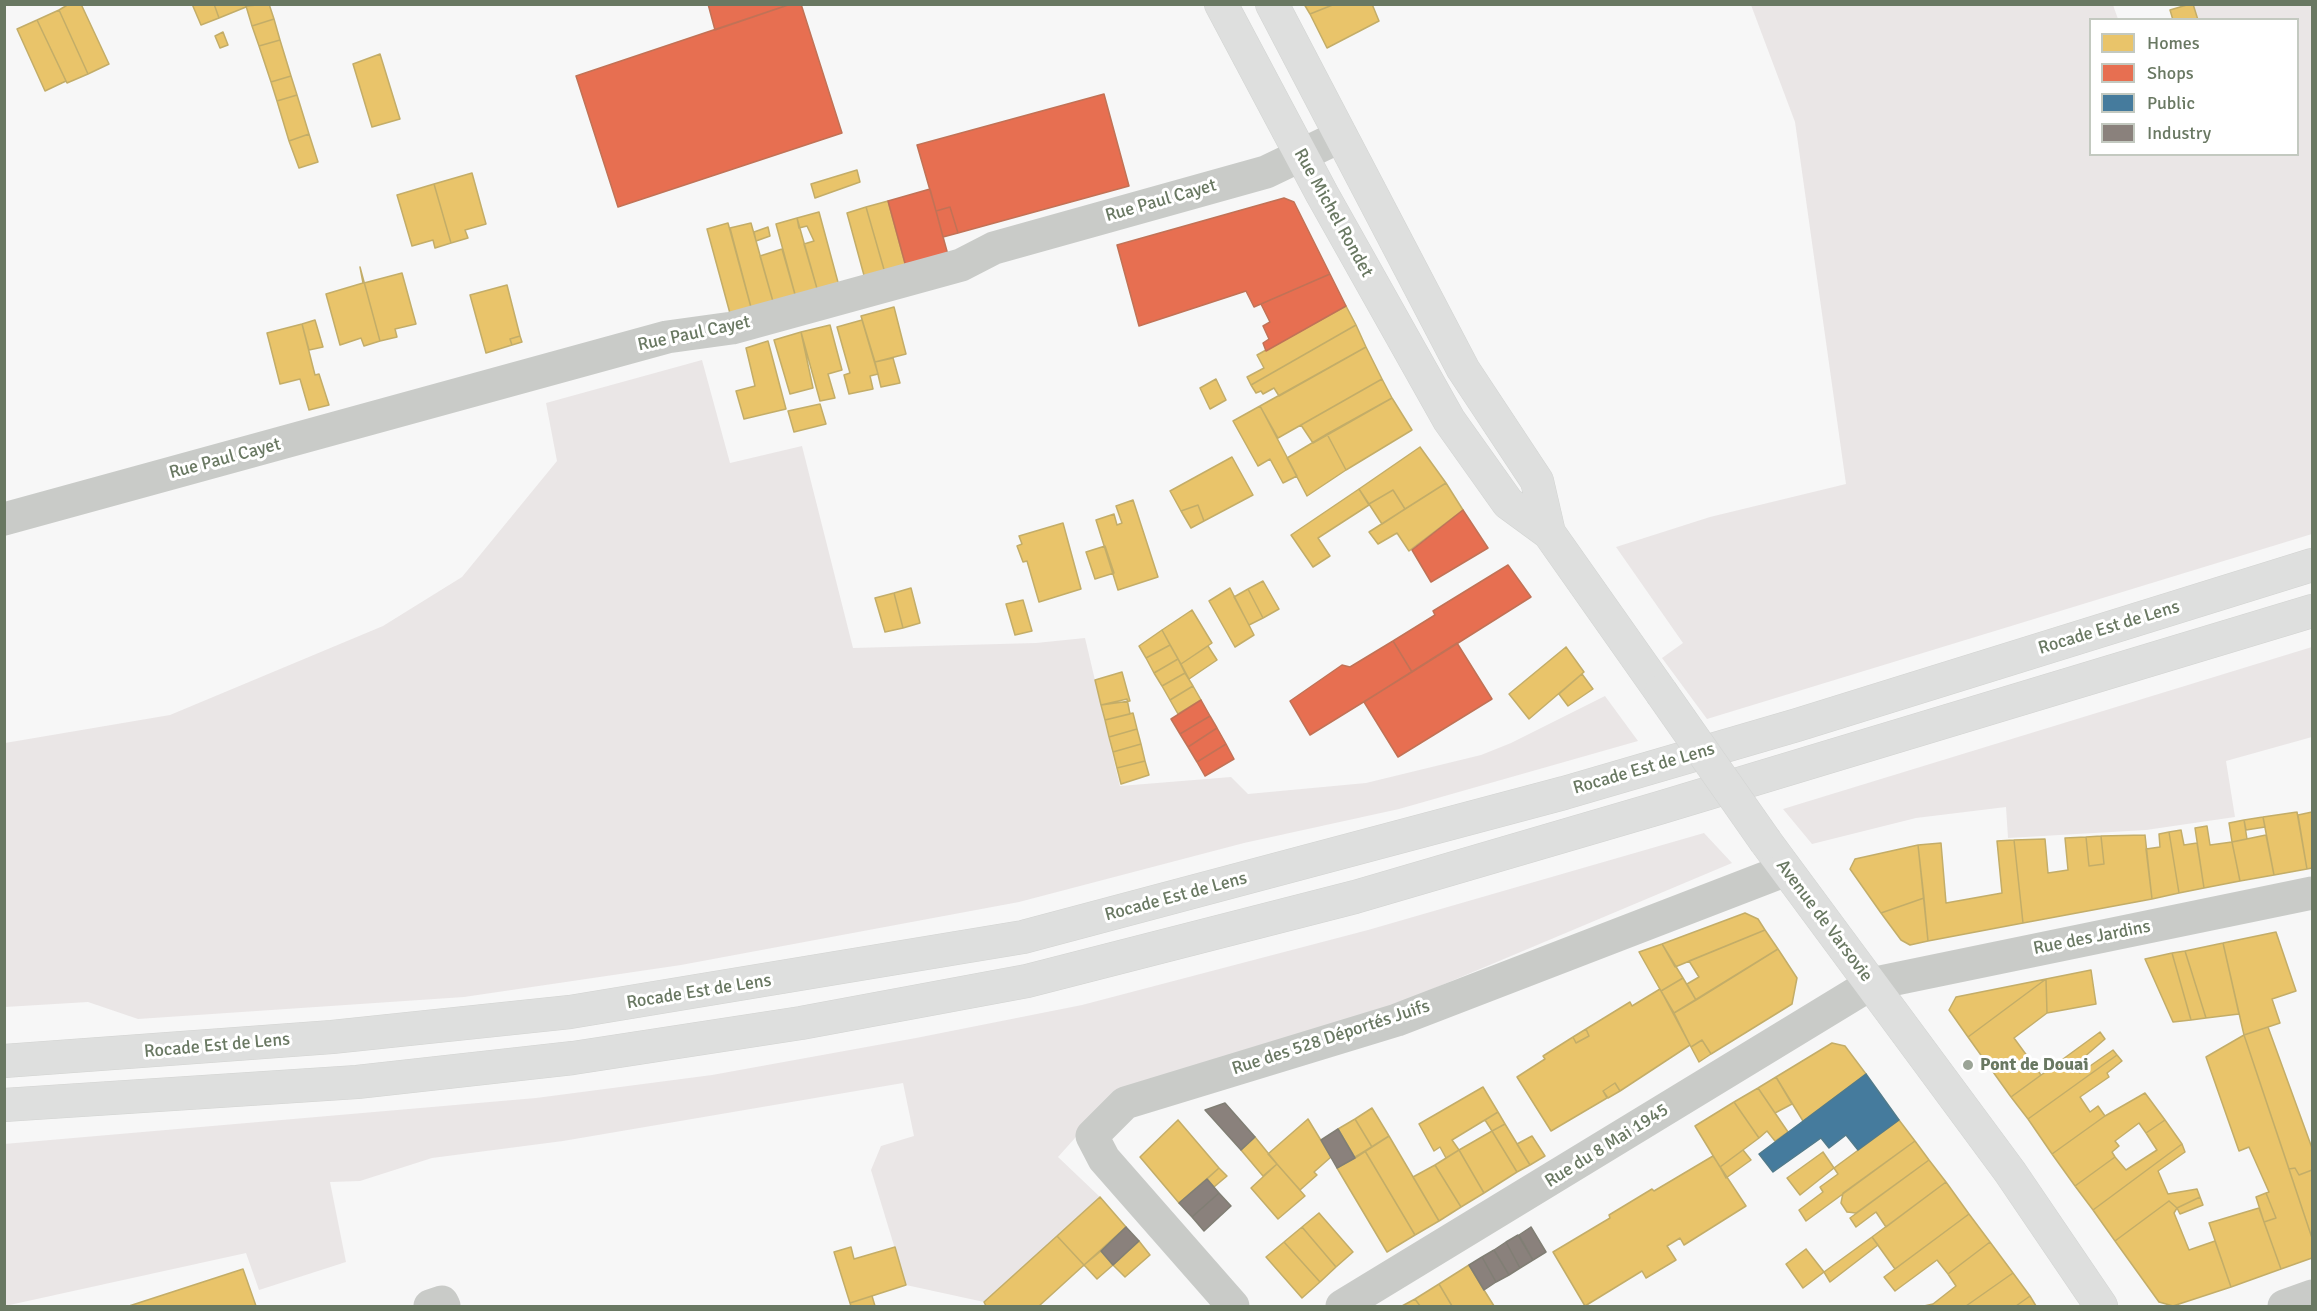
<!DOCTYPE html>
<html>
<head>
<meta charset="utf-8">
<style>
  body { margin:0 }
  #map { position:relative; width:2317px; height:1311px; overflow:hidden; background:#f7f7f7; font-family:Signika,sans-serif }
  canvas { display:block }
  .frame { position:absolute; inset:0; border:6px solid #697862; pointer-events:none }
  .legend { position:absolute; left:2089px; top:18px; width:210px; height:138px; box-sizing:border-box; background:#fff; border:2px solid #c3c9c0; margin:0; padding:8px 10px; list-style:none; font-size:18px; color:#697862 }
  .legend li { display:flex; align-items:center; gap:12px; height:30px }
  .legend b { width:30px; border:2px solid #c3c9c0 }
</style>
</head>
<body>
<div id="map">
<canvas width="2317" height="1311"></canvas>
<div class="frame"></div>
<ul class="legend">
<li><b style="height:16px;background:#e9c46a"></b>Homes</li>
<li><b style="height:16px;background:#e76f51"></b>Shops</li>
<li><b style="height:16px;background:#457b9d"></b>Public</li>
<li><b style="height:16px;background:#8a817c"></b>Industry</li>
</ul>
</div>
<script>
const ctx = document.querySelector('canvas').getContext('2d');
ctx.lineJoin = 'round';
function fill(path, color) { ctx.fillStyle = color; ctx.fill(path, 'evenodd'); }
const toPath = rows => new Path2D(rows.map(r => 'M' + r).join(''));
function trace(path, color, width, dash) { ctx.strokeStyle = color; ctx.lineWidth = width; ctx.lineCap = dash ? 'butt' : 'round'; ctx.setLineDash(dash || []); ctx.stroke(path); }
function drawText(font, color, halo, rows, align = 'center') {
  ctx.font = font + ' Signika,sans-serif'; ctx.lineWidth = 6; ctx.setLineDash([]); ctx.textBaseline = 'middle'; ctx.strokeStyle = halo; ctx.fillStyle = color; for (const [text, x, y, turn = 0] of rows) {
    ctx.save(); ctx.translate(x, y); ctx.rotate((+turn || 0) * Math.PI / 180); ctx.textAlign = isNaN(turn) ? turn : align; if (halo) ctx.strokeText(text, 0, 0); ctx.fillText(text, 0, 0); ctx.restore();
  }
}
const green = toPath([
  [1751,5,2113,5,2118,19,2090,20,2090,154,2298,154,2298,20,2198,19,2193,5,2312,5,2312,534,1707,719,1662,658,1683,643,1616,547,1710,517,1846,484,1795,122],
  [702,360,730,463,802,446,853,648,1036,643,1085,638,1120,786,1231,777,1248,794,1366,783,1481,755,1511,743,1605,696,1638,741,1399,809,1244,843,1019,902,681,965,464,997,138,1019,88,1002,5,1007,5,743,170,715,383,626,462,577,557,461,546,403],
  [2312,647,2312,737,2226,761,2235,817,2146,830,2008,838,2006,807,1916,818,1812,844,1783,809],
  [1704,833,1732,863,1397,1004,1118,1090,1058,1157,1100,1197,984,1302,906,1285,871,1170,881,1146,914,1136,903,1083,563,1141,432,1158,360,1181,330,1182,346,1262,259,1290,246,1253,5,1306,4,1144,536,1098,712,1075,916,1038,1082,1005,1368,930]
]);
const homes = toPath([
  [69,4,81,4,109,64,88,74,59,10,69,4],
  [192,4,214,4,219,18,201,25,192,4],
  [214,4,245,4,246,7,219,18,214,4],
  [269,4,274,19,252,26,246,6,269,4],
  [1304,4,1335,4,1310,14,1304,4],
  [1335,4,1372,4,1379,21,1327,48,1310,14,1335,4],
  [2190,4,2193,4,2198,20,2173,20,2170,10,2190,4],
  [59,10,88,74,67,83,37,20,59,10],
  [274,19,280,40,259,46,252,26,274,19],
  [37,20,66,81,45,91,17,29,37,20],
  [223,32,228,45,220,48,215,36,223,32],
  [280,40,291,76,271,82,259,46,280,40],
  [380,54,400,119,372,127,353,64,380,54],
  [291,76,297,95,277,101,271,82,291,76],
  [297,95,309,134,289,141,277,101,297,95],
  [309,134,318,162,299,168,289,141,309,134],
  [857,170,860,182,815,198,811,184,857,170],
  [472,173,486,224,465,230,468,238,451,243,434,184,472,173],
  [434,184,451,243,435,248,433,240,412,246,397,195,434,184],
  [888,201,906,267,885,273,866,207,888,201],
  [866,207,885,273,865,279,847,213,866,207],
  [819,212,839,286,818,292,804,244,814,241,807,226,799,228,797,218,819,212],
  [797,218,818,292,796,298,776,224,797,218],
  [728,223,752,311,731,317,707,229,728,223],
  [751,223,774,305,752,311,730,228,751,223],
  [768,227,770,236,756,241,754,232,768,227],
  [782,249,796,298,774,305,760,256,782,249],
  [360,267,380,341,364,346,361,338,340,345,326,294,363,283,360,267],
  [360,267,364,283,402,273,416,324,395,329,397,337,380,341,360,267],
  [507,285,520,336,510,339,512,345,486,353,470,295,507,285],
  [1346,306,1356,325,1251,385,1247,377,1264,368,1257,355,1346,306],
  [894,307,906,354,875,362,861,316,894,307],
  [315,320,323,347,309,350,302,324,315,320],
  [862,320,878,374,870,376,873,389,849,394,844,375,850,373,837,327,862,320],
  [302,324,315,375,319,374,329,405,309,410,300,379,280,384,267,333,302,324],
  [830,325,842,370,828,374,835,398,820,401,801,332,830,325],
  [1356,325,1366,347,1279,396,1274,388,1263,394,1261,391,1256,393,1251,385,1356,325],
  [801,332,813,388,790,394,774,340,801,332],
  [520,336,522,342,512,345,510,339,520,336],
  [768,341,786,409,744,419,736,391,755,386,746,348,768,341],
  [1366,347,1382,379,1278,438,1260,406,1366,347],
  [893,358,900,383,881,387,875,362,893,358],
  [1216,379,1226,400,1210,409,1200,388,1216,379],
  [1382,379,1392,398,1313,443,1301,425,1382,379],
  [1392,398,1412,430,1346,470,1327,434,1392,398],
  [820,404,826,424,794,432,788,411,820,404],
  [1260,406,1297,476,1283,483,1270,459,1258,466,1233,421,1260,406],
  [1327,434,1346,470,1307,496,1287,458,1327,434],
  [1420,447,1446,483,1405,509,1393,490,1369,504,1359,489,1420,447],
  [1232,457,1253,495,1204,521,1198,505,1181,511,1170,491,1232,457],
  [1446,483,1463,510,1409,551,1397,533,1378,544,1369,532,1446,483],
  [1359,489,1369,505,1318,538,1330,556,1313,567,1291,535,1359,489],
  [1393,490,1405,509,1382,524,1369,504,1393,490],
  [1133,500,1158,577,1118,590,1096,520,1114,514,1117,525,1122,523,1116,506,1133,500],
  [1198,505,1204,521,1191,528,1181,511,1198,505],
  [1063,523,1081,589,1039,602,1027,561,1023,562,1017,546,1022,544,1019,536,1063,523],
  [1105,546,1114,573,1095,579,1086,552,1105,546],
  [1263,581,1279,609,1263,618,1248,589,1263,581],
  [911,588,920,623,903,628,894,593,911,588],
  [1230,588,1254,635,1235,647,1209,601,1230,588],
  [1248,589,1263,618,1249,625,1234,597,1248,589],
  [894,593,903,628,885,632,875,598,894,593],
  [1023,600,1032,631,1015,635,1006,604,1023,600],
  [1192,610,1212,643,1181,664,1162,630,1192,610],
  [1162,630,1170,645,1146,658,1139,646,1162,630],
  [1170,645,1178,659,1154,673,1146,658,1170,645],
  [1208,646,1217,660,1189,679,1181,664,1208,646],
  [1566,647,1584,672,1529,719,1509,694,1566,647],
  [1178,659,1185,673,1162,686,1154,673,1178,659],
  [1122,672,1130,701,1101,705,1095,680,1122,672],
  [1185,673,1193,686,1170,700,1162,686,1185,673],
  [1582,674,1593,689,1568,706,1559,694,1582,674],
  [1193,686,1201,700,1178,714,1170,700,1193,686],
  [1127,699,1130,714,1105,720,1101,705,1127,699],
  [1133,713,1137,729,1109,737,1105,720,1133,713],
  [1137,729,1141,744,1113,752,1109,737,1137,729],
  [1141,744,1145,761,1117,768,1113,752,1141,744],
  [1145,761,1149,775,1121,784,1117,768,1145,761],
  [2297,812,2307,869,2274,875,2263,817,2297,812],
  [2312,812,2312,868,2307,869,2298,815,2312,812],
  [2263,817,2265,827,2246,830,2244,820,2263,817],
  [2244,820,2247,839,2232,842,2229,823,2244,820],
  [2207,826,2210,845,2232,842,2240,881,2204,888,2195,828,2207,826],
  [2181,830,2184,845,2197,843,2204,888,2179,893,2169,832,2181,830],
  [2169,832,2179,893,2152,899,2146,849,2160,847,2159,834,2169,832],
  [2145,835,2152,899,2023,923,2014,840,2045,839,2048,873,2068,870,2065,838,2086,837,2089,866,2104,864,2101,836,2145,835],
  [2266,835,2274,875,2240,881,2232,842,2266,835],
  [2101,836,2104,864,2089,866,2086,837,2101,836],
  [2014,840,2023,923,1928,941,1918,845,1941,843,1946,903,2002,893,1997,841,2014,840],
  [1918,845,1924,898,1881,913,1850,869,1855,859,1918,845],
  [1924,898,1928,941,1910,945,1901,940,1881,913,1924,898],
  [1745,913,1758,919,1765,930,1675,967,1662,944,1745,913],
  [1765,930,1778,949,1696,1000,1687,984,1699,977,1689,961,1765,930],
  [2276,932,2296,991,2272,999,2280,1023,2244,1035,2223,943,2276,932],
  [2223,943,2239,1014,2206,1018,2185,951,2223,943],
  [1662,944,1683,978,1661,991,1639,952,1662,944],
  [1778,949,1797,978,1792,1004,1711,1054,1702,1040,1691,1047,1674,1013,1778,949],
  [2185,951,2206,1018,2191,1020,2172,953,2185,951],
  [2172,953,2191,1020,2173,1022,2145,959,2172,953],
  [2091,970,2096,1004,2047,1013,2046,979,2091,970],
  [1683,978,1696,1000,1674,1013,1661,991,1683,978],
  [2046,979,2047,1013,2014,1038,2041,1075,2011,1097,1968,1037,2046,979],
  [2046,979,1968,1037,1949,1010,1956,997,2046,979],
  [1660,989,1690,1045,1620,1091,1615,1083,1603,1091,1607,1098,1551,1131,1517,1077,1545,1059,1543,1056,1573,1037,1576,1043,1589,1036,1586,1029,1630,1002,1632,1006,1660,989],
  [2268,1027,2312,1148,2312,1170,2299,1175,2295,1168,2289,1169,2244,1035,2268,1027],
  [1586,1029,1589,1036,1576,1043,1573,1037,1586,1029],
  [2100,1032,2105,1039,2075,1065,2080,1073,2113,1050,2117,1055,2028,1119,2011,1097,2100,1032],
  [2244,1035,2312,1238,2312,1258,2281,1269,2264,1222,2276,1218,2266,1193,2269,1192,2249,1147,2239,1151,2206,1057,2244,1035],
  [1702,1040,1711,1054,1699,1062,1691,1047,1702,1040],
  [1832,1043,1845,1046,1866,1074,1803,1121,1776,1077,1832,1043],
  [2117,1055,2122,1061,2107,1073,2109,1077,2080,1097,2090,1112,2098,1106,2105,1116,2052,1154,2028,1119,2117,1055],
  [1776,1077,1792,1104,1775,1113,1758,1088,1776,1077],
  [1615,1083,1620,1091,1608,1098,1603,1091,1615,1083],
  [1483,1087,1498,1112,1452,1140,1459,1150,1446,1158,1440,1147,1434,1151,1419,1124,1483,1087],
  [1758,1088,1788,1132,1775,1141,1767,1131,1759,1138,1734,1102,1758,1088],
  [2145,1093,2165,1120,2146,1133,2139,1123,2115,1141,2119,1146,2112,1152,2115,1157,2075,1186,2052,1154,2105,1116,2145,1093],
  [1734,1102,1759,1138,1720,1167,1695,1126,1734,1102],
  [1372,1108,1389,1136,1372,1147,1355,1119,1372,1108],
  [1498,1112,1505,1124,1492,1131,1485,1120,1498,1112],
  [1308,1119,1331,1157,1314,1172,1317,1175,1300,1190,1268,1154,1308,1119],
  [1355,1119,1372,1147,1355,1158,1338,1129,1355,1119],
  [1178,1120,1219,1168,1179,1203,1140,1157,1178,1120],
  [1899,1120,1915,1141,1806,1221,1799,1210,1823,1192,1820,1187,1838,1174,1834,1168,1899,1120],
  [2165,1120,2182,1144,2093,1210,2075,1186,2115,1157,2126,1170,2157,1150,2146,1133,2165,1120],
  [1505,1124,1530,1165,1517,1172,1492,1131,1505,1124],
  [1492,1131,1517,1172,1484,1193,1459,1150,1492,1131],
  [1389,1136,1439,1221,1415,1235,1365,1151,1389,1136],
  [1532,1136,1545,1156,1530,1165,1517,1144,1532,1136],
  [1255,1137,1277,1164,1263,1176,1241,1150,1255,1137],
  [1915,1141,1929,1160,1856,1213,1847,1212,1841,1203,1843,1193,1915,1141],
  [2182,1144,2185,1152,2158,1171,2168,1194,2197,1189,2200,1197,2177,1208,2169,1201,2115,1241,2093,1210,2182,1144],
  [1459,1150,1484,1193,1461,1207,1435,1165,1459,1150],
  [1743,1150,1751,1160,1726,1178,1720,1167,1743,1150],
  [1365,1151,1415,1235,1387,1252,1337,1168,1365,1151],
  [1823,1152,1834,1168,1800,1195,1787,1178,1823,1152],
  [1713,1156,1746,1206,1684,1245,1680,1238,1667,1246,1676,1260,1646,1278,1642,1271,1585,1306,1553,1252,1610,1218,1609,1215,1652,1189,1654,1191,1713,1156],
  [1929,1160,1946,1182,1886,1227,1876,1212,1856,1227,1850,1218,1929,1160],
  [1277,1164,1305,1196,1278,1219,1251,1188,1277,1164],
  [1435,1165,1461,1207,1439,1221,1413,1177,1435,1165],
  [1219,1168,1227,1176,1214,1187,1207,1179,1219,1168],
  [2295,1168,2299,1175,2312,1170,2312,1238,2289,1169,2295,1168],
  [1946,1182,1969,1214,1895,1269,1872,1237,1946,1182],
  [2266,1193,2276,1218,2264,1222,2256,1197,2266,1193],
  [1100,1197,1126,1227,1084,1265,1057,1236,1100,1197],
  [2200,1197,2203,1205,2180,1214,2177,1208,2200,1197],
  [2169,1201,2177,1208,2174,1213,2189,1250,2215,1241,2231,1287,2173,1306,2159,1302,2115,1241,2169,1201],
  [2259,1208,2281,1269,2231,1287,2209,1223,2259,1208],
  [1319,1213,1353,1252,1336,1267,1302,1227,1319,1213],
  [1969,1214,1990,1242,1948,1274,1937,1260,1895,1291,1884,1277,1969,1214],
  [1302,1227,1336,1267,1320,1282,1284,1242,1302,1227],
  [1057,1236,1084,1265,1039,1306,986,1306,984,1302,1057,1236],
  [1872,1237,1878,1245,1830,1282,1824,1272,1872,1237],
  [1139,1241,1150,1255,1125,1277,1113,1265,1139,1241],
  [1284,1242,1320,1282,1302,1298,1266,1257,1284,1242],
  [1990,1242,2013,1273,1966,1306,1924,1306,1933,1304,1956,1286,1948,1274,1990,1242],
  [851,1247,854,1259,895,1247,906,1285,850,1303,834,1252,851,1247],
  [1806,1249,1824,1272,1803,1288,1786,1264,1806,1249],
  [1101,1251,1113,1265,1097,1279,1084,1265,1101,1251],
  [1469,1265,1484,1290,1494,1306,1452,1306,1439,1284,1469,1265],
  [243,1269,256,1306,129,1306,243,1269],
  [2013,1273,2030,1296,2016,1306,1966,1306,2013,1273],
  [1439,1284,1452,1306,1420,1306,1415,1299,1439,1284],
  [872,1296,875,1306,851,1306,850,1303,872,1296],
  [2030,1296,2036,1306,2016,1306,2030,1296],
  [1415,1299,1420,1306,1402,1306,1415,1299]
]);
const shops = toPath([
  [708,4,791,4,715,30,708,4],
  [791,4,801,4,842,133,618,207,576,76,791,4],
  [1104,94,1129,186,958,233,950,207,936,211,917,145,1104,94],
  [930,189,948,255,906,267,888,201,930,189],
  [1284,198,1294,202,1330,274,1254,307,1246,291,1139,326,1117,245,1284,198],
  [950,207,958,233,943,237,936,211,950,207],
  [1330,274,1346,306,1266,351,1263,343,1269,339,1263,326,1270,322,1261,304,1330,274],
  [1463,510,1488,548,1431,582,1412,550,1463,510],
  [1508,565,1531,597,1412,672,1393,641,1435,615,1433,611,1508,565],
  [1393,641,1412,672,1310,735,1290,701,1342,665,1350,667,1393,641],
  [1457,643,1492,699,1398,757,1364,702,1457,643],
  [1201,700,1210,716,1180,734,1171,719,1201,700],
  [1210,716,1217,728,1188,747,1180,734,1210,716],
  [1217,728,1226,744,1197,762,1188,747,1217,728],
  [1226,744,1234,759,1205,776,1197,762,1226,744]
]);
const public = toPath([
  [1866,1074,1899,1120,1858,1150,1846,1135,1829,1148,1821,1138,1773,1172,1759,1154,1866,1074]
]);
const industry = toPath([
  [1225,1103,1255,1137,1241,1150,1205,1110,1225,1103],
  [1338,1129,1355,1158,1337,1168,1321,1140,1338,1129],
  [1207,1179,1219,1193,1192,1217,1179,1203,1207,1179],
  [1219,1193,1231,1206,1204,1231,1192,1217,1219,1193],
  [1126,1227,1139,1241,1113,1265,1101,1251,1126,1227],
  [1531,1227,1546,1252,1533,1260,1519,1235,1531,1227],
  [1518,1235,1533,1260,1520,1268,1506,1242,1518,1235],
  [1506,1242,1520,1268,1509,1275,1494,1250,1506,1242],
  [1494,1250,1509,1275,1496,1282,1482,1257,1494,1250],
  [1482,1257,1496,1282,1484,1290,1469,1265,1482,1257]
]);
const minor = toPath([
  [4,519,667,337,732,328,961,265,994,248,1266,172,1341,136],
  [1871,984,2312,893],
  [430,1306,442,1302,444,1306],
  [1233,1306,1104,1159,1092,1136,1125,1103,1397,1020,1786,870],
  [2284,1306,2312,1296]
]);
const tertiary = toPath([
  [1342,1306,1871,984]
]);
const secondary = toPath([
  [1221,4,1322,194,1449,420,1508,503,1549,533,1661,692],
  [1272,4,1463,369,1537,481,1549,533],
  [1766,842,2010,1172,2101,1306]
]);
const motorway = toPath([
  [4,1061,332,1037,570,1012,1023,937,1564,793,1797,725,2312,565],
  [4,1105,357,1082,573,1058,801,1023,1027,981,1355,897,1659,808,2312,611]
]);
const secondaryBridge = toPath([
  [1661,692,1766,842]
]);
const markers = [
  [1968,1065,6,"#9ba496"]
];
const streetNames = [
  ["Rue Paul Cayet",1161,201,-16],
  ["Rue Michel Rondet",1333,213,61],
  ["Rue Paul Cayet",694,334,-12],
  ["Rue Paul Cayet",225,459,-15],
  ["Rocade Est de Lens",2109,628,-17],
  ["Rocade Est de Lens",1644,769,-16],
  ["Rocade Est de Lens",1176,897,-15],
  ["Avenue de Varsovie",1824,921,53],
  ["Rue des Jardins",2092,938,-11],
  ["Rocade Est de Lens",699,992,-9],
  ["Rue des 528 Déportés Juifs",1331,1038,-18],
  ["Rocade Est de Lens",217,1046,-5],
  ["Rue du 8 Mai 1945",1607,1146,-32]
];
const poiNames = [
  ["Pont de Douai",1980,1065]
];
fill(green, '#eae6e6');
fill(homes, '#e9c46a');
trace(homes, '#c3ad68', 1.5);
fill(shops, '#e76f51');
trace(shops, '#c17256', 1.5);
fill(public, '#457b9d');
trace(public, '#507a8b', 1.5);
fill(industry, '#8a817c');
trace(industry, '#807e74', 1.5);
trace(secondary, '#d2d4d2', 34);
trace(motorway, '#d2d3d1', 34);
trace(minor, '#c9cbc8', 33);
trace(tertiary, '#c9cbc8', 33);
trace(secondary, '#dedfde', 33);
trace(motorway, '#dedfde', 33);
trace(secondaryBridge, '#d2d4d2', 34, []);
trace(secondaryBridge, '#dedfde', 33);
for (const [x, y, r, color] of markers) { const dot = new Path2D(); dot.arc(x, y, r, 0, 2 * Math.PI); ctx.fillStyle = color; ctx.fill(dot); trace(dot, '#fff', 2); }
drawText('18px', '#697862', '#fff', streetNames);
drawText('bold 18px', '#697862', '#fff', poiNames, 'left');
</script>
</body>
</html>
